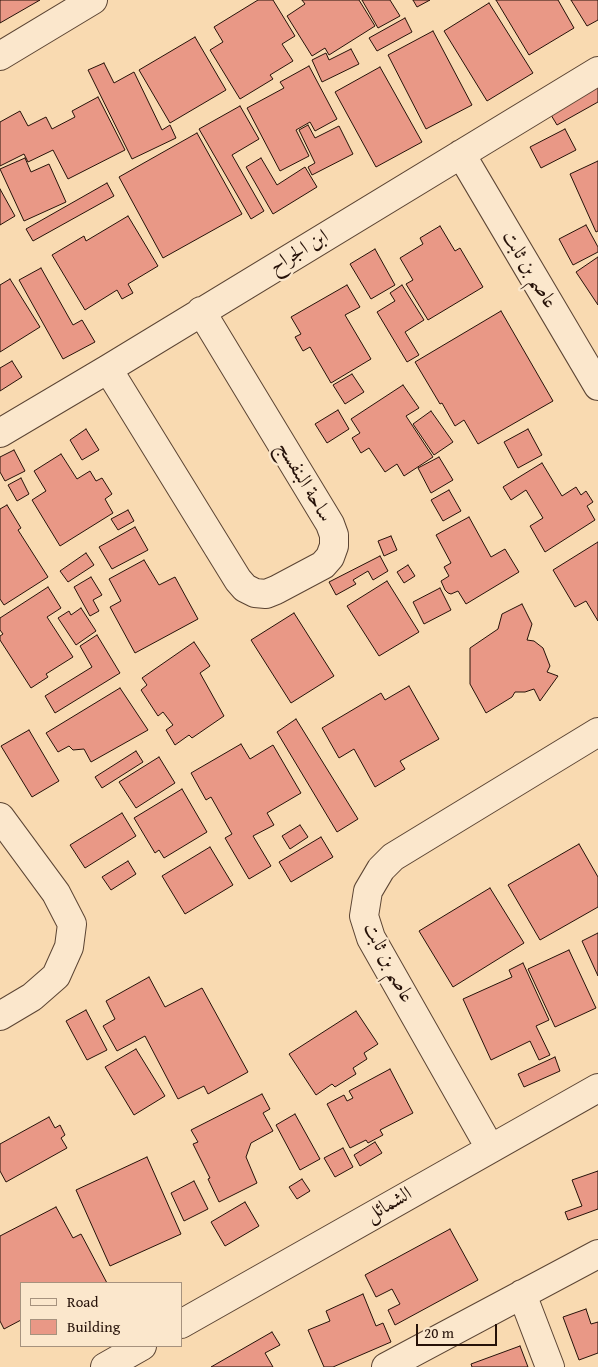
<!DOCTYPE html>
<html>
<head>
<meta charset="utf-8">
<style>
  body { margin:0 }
  #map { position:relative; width:598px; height:1367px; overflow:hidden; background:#f9dab1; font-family:"Gentium Book Plus",serif }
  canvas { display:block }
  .legend { position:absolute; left:20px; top:1282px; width:162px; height:65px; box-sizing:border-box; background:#fbe7cc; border:1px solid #a6927e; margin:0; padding:6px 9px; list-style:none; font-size:15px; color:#261209 }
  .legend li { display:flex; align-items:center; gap:10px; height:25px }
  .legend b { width:25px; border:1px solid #a6927e }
  .scale { position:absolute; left:416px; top:1324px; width:81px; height:22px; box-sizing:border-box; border:2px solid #261209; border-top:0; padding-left:6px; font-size:15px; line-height:18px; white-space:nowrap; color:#261209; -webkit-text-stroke:4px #fbe7cc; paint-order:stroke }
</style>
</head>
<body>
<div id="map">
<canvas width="598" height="1367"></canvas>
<ul class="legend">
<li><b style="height:6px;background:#fbe7cc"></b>Road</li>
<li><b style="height:14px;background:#e99886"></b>Building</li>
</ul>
<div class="scale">20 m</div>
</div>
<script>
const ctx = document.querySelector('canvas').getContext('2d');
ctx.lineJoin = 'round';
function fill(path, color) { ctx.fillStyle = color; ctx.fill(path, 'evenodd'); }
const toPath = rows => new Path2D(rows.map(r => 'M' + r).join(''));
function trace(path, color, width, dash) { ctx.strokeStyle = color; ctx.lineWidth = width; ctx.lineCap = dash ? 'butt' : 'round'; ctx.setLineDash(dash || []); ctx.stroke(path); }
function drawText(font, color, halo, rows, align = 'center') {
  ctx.font = font + ' "Gentium Book Plus",Amiri,serif'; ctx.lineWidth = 4.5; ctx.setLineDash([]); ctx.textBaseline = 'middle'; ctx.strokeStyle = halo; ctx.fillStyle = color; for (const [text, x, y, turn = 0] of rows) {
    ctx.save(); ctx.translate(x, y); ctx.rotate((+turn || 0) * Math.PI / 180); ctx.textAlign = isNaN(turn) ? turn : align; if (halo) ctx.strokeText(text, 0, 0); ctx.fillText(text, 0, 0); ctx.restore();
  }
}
const building = toPath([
  [0,0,40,0,0,23,0,0],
  [258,0,273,0,295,36,282,44,293,61,270,75,273,79,240,99,210,50,223,42,214,27,258,0],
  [302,0,359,0,375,26,329,55,325,48,312,56,287,16,305,4,302,0],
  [362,0,390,0,400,16,378,28,362,0],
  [413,0,430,0,417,7,413,0],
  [496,0,558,0,574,28,529,55,496,0],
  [571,0,598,0,598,20,587,26,571,0],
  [489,3,533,73,487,101,444,31,489,3],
  [405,18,412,32,377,51,369,38,405,18],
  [433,31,472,105,426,129,388,55,433,31],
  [195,37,226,90,170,123,139,70,195,37],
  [351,49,359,64,322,82,312,60,326,53,329,60,351,49],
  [104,63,114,83,134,72,162,130,170,125,176,138,132,159,88,70,104,63],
  [309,66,337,119,315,131,310,122,296,130,309,156,280,171,247,108,284,88,280,82,309,66],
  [380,67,422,142,376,167,335,92,380,67],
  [598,81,598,102,557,125,548,110,598,81],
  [98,97,125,150,68,179,53,150,28,162,24,154,0,166,0,122,20,111,28,126,46,117,52,129,75,117,72,111,98,97],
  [240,106,259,139,232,155,264,211,251,219,199,129,240,106],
  [308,125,315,138,339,126,353,154,312,175,308,167,315,163,299,130,308,125],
  [565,129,576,150,541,168,530,147,565,129],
  [197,133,242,214,163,258,119,177,197,133],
  [25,158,31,172,49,164,66,202,24,221,0,169,25,158],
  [261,158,277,185,305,167,317,187,273,214,246,167,261,158],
  [598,161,598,231,596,232,570,174,598,161],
  [107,183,114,196,33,241,26,229,107,183],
  [0,189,15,216,0,225,0,189],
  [128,216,158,266,128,284,133,293,122,299,117,290,85,310,52,255,84,236,86,241,128,216],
  [586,225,598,247,598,252,573,265,559,239,586,225],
  [440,226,455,251,460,248,483,287,428,320,406,284,413,280,400,258,423,244,420,238,440,226],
  [375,249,395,285,371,299,350,264,375,249],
  [598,257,598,305,576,272,598,257],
  [41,268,73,325,82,320,95,342,63,359,19,280,41,268],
  [10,279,40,327,0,352,0,285,10,279],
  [347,285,360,307,345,315,371,359,331,383,310,347,303,351,295,337,301,334,291,317,347,285],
  [402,285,424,320,405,332,419,355,407,362,377,312,395,301,390,293,402,285],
  [501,311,553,401,478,444,464,420,455,426,442,403,440,404,415,362,501,311],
  [12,361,22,377,0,391,0,368,12,361],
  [352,374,364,392,345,404,333,385,352,374],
  [403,385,419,408,406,416,433,457,404,476,397,464,385,472,369,448,361,453,352,438,360,433,351,419,403,385],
  [338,410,349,429,327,443,315,424,338,410],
  [431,411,453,442,434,455,413,424,431,411],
  [86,429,99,450,82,460,70,440,86,429],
  [528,429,542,455,518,468,504,442,528,429],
  [14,450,25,471,5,481,0,472,0,457,14,450],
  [61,454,77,479,90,471,96,481,102,478,112,494,105,499,113,513,60,546,32,500,46,491,34,471,61,454],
  [439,457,453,480,431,493,418,468,439,457],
  [542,463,562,496,576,487,581,495,586,491,593,502,587,506,595,520,545,552,530,526,543,518,526,490,511,500,503,487,542,463],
  [21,478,29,494,17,501,8,485,21,478],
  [449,490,461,511,443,521,431,500,449,490],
  [7,505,21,528,18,530,48,577,4,605,0,599,0,509,7,505],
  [128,510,134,521,118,530,111,519,128,510],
  [469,517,491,557,505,549,519,572,466,604,458,591,451,594,448,593,445,590,441,581,449,576,444,567,451,563,436,535,469,517],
  [135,527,148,550,112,569,99,547,135,527],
  [391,536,397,550,384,556,378,541,391,536],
  [598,542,598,621,586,601,575,607,553,570,598,542],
  [86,553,94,565,68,582,60,571,86,553],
  [380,556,388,571,373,580,368,571,353,580,356,584,336,595,329,582,380,556],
  [144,560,159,585,175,577,198,619,135,653,110,607,121,601,109,579,144,560],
  [408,565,415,576,404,583,397,572,408,565],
  [91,577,102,595,93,600,99,611,90,616,74,587,91,577],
  [387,581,419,632,379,656,347,606,387,581],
  [48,587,61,608,47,617,73,657,46,674,48,677,31,688,0,640,0,636,3,634,0,630,0,618,48,587],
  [440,588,451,610,424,624,413,602,440,588],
  [522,604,532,624,527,640,534,641,543,648,550,666,547,672,558,676,540,701,534,689,525,692,515,692,512,697,486,713,470,684,470,648,498,629,502,614,522,604],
  [81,608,96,631,76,645,58,618,69,611,71,615,81,608],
  [294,613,334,676,291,703,251,640,294,613],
  [97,635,120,673,55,713,45,696,92,667,80,646,97,635],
  [194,642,210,666,200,673,224,716,192,738,189,735,175,745,166,730,173,725,163,712,158,716,141,690,147,685,142,678,194,642],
  [409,686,439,739,400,761,405,769,375,787,354,749,339,758,322,728,381,693,385,700,409,686],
  [120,688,148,730,91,762,84,749,73,750,69,746,58,752,46,733,120,688],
  [296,719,358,819,337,832,277,732,296,719],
  [29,730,59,781,32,797,1,746,29,730],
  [241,744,250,759,273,745,301,793,267,813,274,825,253,836,271,866,249,879,225,838,232,834,211,797,206,800,191,773,241,744],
  [136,751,143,762,102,788,95,777,136,751],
  [159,757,175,783,136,808,119,782,159,757],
  [182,789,207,832,164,858,159,850,155,853,134,818,182,789],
  [122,813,136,836,85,868,70,845,122,813],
  [300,825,308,837,290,849,282,836,300,825],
  [321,837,333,857,291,882,279,862,321,837],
  [579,844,598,877,598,907,540,940,508,885,579,844],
  [210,847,233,885,185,914,162,876,210,847],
  [128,861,136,874,111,890,102,877,128,861],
  [490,888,524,943,453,987,419,931,490,888],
  [598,933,598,976,582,941,598,933],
  [569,950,596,1008,555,1027,528,969,569,950],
  [523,963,549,1020,536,1026,550,1055,539,1060,530,1041,491,1060,463,999,512,977,509,970,523,963],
  [149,977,165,1007,202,988,248,1072,208,1094,204,1086,178,1099,145,1036,117,1051,103,1026,115,1019,106,1001,149,977],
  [86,1010,107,1050,87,1060,66,1021,86,1010],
  [356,1011,378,1044,364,1053,367,1059,353,1068,356,1074,335,1087,332,1084,316,1095,289,1054,356,1011],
  [136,1049,165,1096,134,1115,105,1067,136,1049],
  [555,1057,560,1071,524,1087,518,1074,555,1057],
  [390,1069,413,1113,380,1130,383,1135,368,1143,366,1140,350,1148,327,1104,344,1095,347,1101,353,1098,349,1091,390,1069],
  [262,1094,270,1109,263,1113,273,1131,251,1143,246,1157,257,1183,219,1202,208,1179,210,1178,193,1144,198,1142,191,1130,262,1094],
  [295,1114,320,1159,300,1170,276,1125,295,1114],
  [49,1117,55,1128,60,1125,65,1135,61,1138,67,1148,6,1182,0,1171,0,1144,49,1117],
  [375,1142,382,1153,360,1166,354,1155,375,1142],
  [343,1148,353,1167,335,1177,324,1158,343,1148],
  [147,1157,181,1234,110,1266,76,1190,147,1157],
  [598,1171,598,1209,568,1220,565,1212,582,1206,572,1180,598,1171],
  [302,1179,310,1191,297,1199,289,1187,302,1179],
  [194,1181,208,1209,184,1221,171,1193,194,1181],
  [245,1202,259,1226,225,1246,211,1222,245,1202],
  [56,1207,73,1238,81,1234,107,1283,21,1283,21,1320,4,1329,0,1321,0,1236,56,1207],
  [450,1229,478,1280,395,1325,388,1310,400,1304,392,1289,376,1297,365,1275,450,1229],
  [363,1294,376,1326,383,1323,391,1342,333,1367,324,1367,308,1330,330,1321,326,1311,363,1294],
  [586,1309,591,1324,598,1322,598,1353,579,1360,563,1317,586,1309],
  [272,1332,280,1345,265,1353,273,1367,211,1367,272,1332],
  [520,1346,528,1367,472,1367,471,1364,520,1346]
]);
const minor = toPath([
  [0,56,93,0],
  [461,154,598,386],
  [108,369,238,580,245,588,255,593,266,594,276,590,323,565,330,557,334,546,334,535,330,524,201,311],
  [0,433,108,369,598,71],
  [0,817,56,893,72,924,69,947,56,976,32,997,0,1016],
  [490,1148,371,938,364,916,368,891,381,869,393,857,598,732],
  [522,1294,550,1367],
  [181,1324,598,1088],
  [105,1367,142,1346],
  [386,1367,598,1254]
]);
const streetNames = [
  ["ابن الجراح",299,252,-31],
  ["عاصم بن ثابت",529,270,59],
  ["ساحة البنفسج",304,482,59],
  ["عاصم بن ثابت",388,963,63],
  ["الشمائل",389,1205,-30]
];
fill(building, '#e99886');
trace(building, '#261209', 1);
trace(minor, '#5b4433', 30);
trace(minor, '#fbe7cc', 28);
drawText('20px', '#261209', '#fbe7cc', streetNames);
</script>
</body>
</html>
